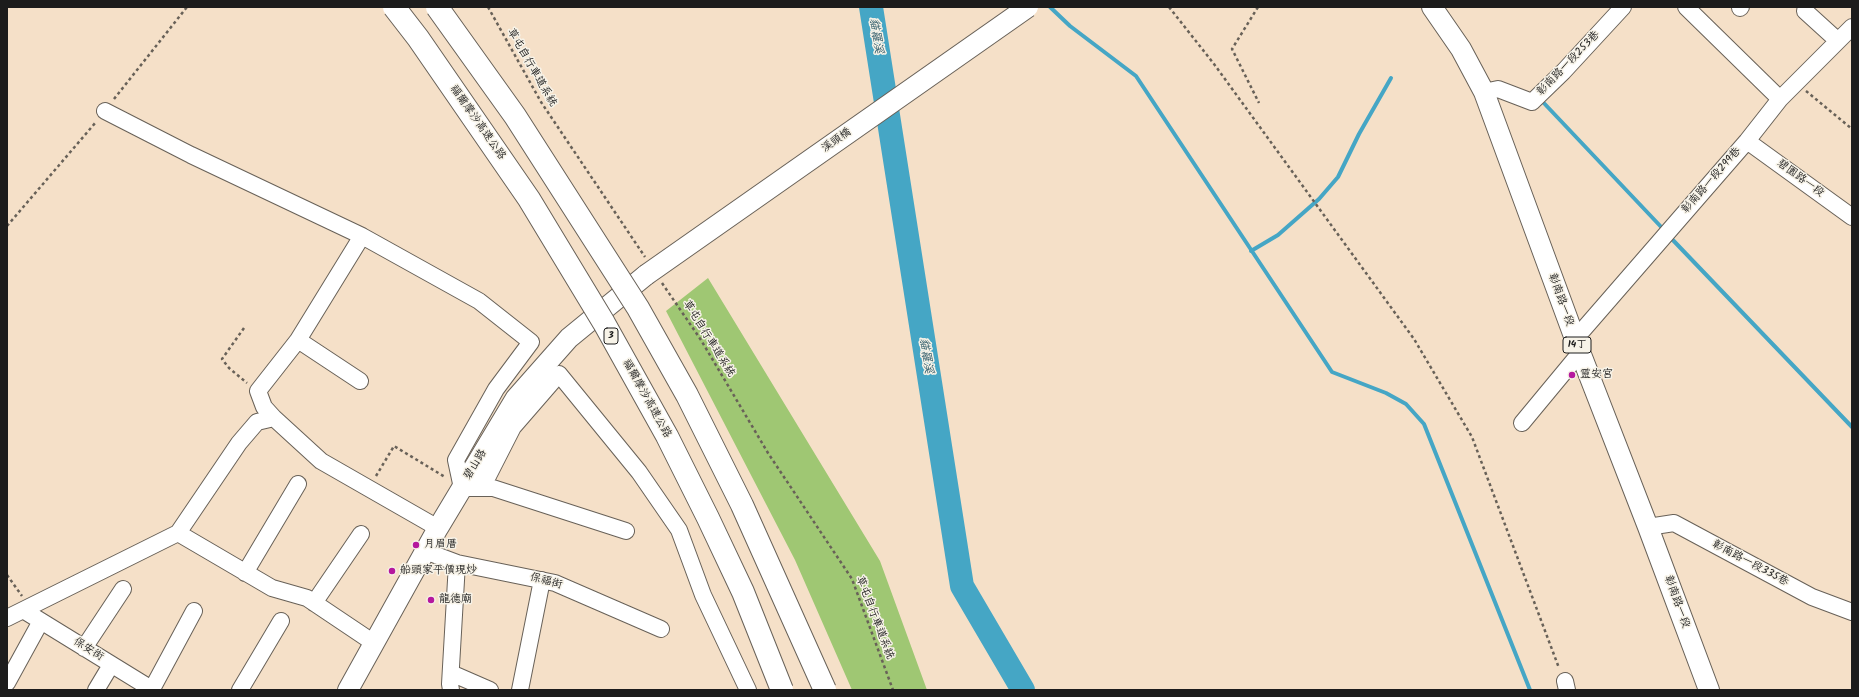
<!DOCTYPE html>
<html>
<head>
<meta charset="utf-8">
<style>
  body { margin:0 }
  #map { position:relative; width:1859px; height:697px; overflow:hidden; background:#f5e0c8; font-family:Kalam,sans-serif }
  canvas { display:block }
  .frame { position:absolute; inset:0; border:8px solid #1c1c1c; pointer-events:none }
</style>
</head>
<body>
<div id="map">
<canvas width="1859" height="697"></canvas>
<div class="frame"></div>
</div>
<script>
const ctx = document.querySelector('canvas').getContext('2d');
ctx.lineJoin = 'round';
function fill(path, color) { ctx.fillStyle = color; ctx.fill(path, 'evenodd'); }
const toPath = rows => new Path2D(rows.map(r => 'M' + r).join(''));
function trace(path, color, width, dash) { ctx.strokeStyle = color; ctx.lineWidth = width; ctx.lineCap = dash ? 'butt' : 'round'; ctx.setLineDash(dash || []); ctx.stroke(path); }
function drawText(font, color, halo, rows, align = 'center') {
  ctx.font = font + ' Kalam,"LXGW WenKai TC",sans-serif'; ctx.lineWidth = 3; ctx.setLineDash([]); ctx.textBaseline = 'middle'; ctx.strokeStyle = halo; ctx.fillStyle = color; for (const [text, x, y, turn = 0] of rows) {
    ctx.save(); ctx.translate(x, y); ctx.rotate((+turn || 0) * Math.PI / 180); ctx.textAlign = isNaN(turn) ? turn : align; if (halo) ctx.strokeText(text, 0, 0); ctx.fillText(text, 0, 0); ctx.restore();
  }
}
const green = toPath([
  [708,278,880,561,927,690,852,690,795,560,666,311]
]);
const stream = toPath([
  [1050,7,1070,26,1136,76,1332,372,1386,393,1406,404,1424,424,1530,690],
  [1541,100,1665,231],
  [1669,236,1852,427],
  [1251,251,1278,235,1319,199,1338,177,1359,134,1391,78]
]);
const river = toPath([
  [871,7,962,586,1023,690]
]);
const path = toPath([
  [488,7,541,102,645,257],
  [1169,7,1214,64,1414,339,1472,437,1559,668],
  [1258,7,1232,49,1259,103],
  [1806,91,1852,129],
  [114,99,187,7],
  [7,226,96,122],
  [662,283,701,340,768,453,852,579,893,690],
  [244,328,222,359,229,368,247,383],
  [376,476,394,446,445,477],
  [7,575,22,596]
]);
const minor = toPath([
  [1686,7,1780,99],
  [1740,8,1741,7],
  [1805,11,1838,41],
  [1484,92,1498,89,1532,102,1563,72,1623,7],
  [105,111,191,155,362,236,479,301,531,342,496,389,456,460,462,488],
  [1747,141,1852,217],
  [1575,339,1747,141,1780,99,1852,27],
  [298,340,360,381],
  [274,418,264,407,258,391,298,340,362,236],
  [1522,423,1580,353],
  [462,488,488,476,513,427,559,374,639,472,679,530,703,595,748,690],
  [466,488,493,488,626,531],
  [1648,527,1674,523,1812,597,1852,612],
  [178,533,272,588,307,598,374,643],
  [425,551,457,563,555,583,661,629],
  [245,573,298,484],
  [314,603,361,534],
  [23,610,153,690],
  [7,618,178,533,239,443,257,422,274,418,321,461,438,528],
  [84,648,123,589],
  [451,673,490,690],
  [1565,681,1567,690],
  [7,683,41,621],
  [152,689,194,611],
  [96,690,111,665],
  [240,690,281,621],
  [451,690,450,684,457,563],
  [520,690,542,580]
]);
const major = toPath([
  [1432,7,1461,49,1484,92,1575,339,1648,527,1709,690],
  [348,690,438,528,516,398,569,338,646,275]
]);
const majorBridge = toPath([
  [646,275,1028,7]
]);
const highwayBridge = toPath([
  [394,7,418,38,529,199,604,323,667,436,708,518,743,592,782,690],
  [437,7,515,116,638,308,687,395,742,505,825,690]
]);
const markers = [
  [1572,375,4,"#b5179e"],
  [416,545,4,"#b5179e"],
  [392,571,4,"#b5179e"],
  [431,600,4,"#b5179e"]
];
const shields = [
  [611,336,14],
  [1577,345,28]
];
const shieldNames = [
  ["3",611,336],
  ["14丁",1577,345]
];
const streetNames = [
  ["彰南路一段253巷",1569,64,-46],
  ["草屯自行車道系統",531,68,60],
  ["福爾摩沙高速公路",477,123,55],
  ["溪頭橋",837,141,-35],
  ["碧園路一段",1800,179,36],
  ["彰南路一段299巷",1712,181,-49],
  ["彰南路一段",1560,300,70],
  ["草屯自行車道系統",708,339,58],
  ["福爾摩沙高速公路",646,399,61],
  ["碧山路",476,465,-59],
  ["彰南路一段335巷",1750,564,28],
  ["保福街",546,582,15],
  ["彰南路一段",1676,602,70],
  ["草屯自行車道系統",874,618,69],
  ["保安街",88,650,32]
];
const poiNames = [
  ["靈安宮",1580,375],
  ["月眉厝",424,545],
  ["船頭家平價現炒",400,571],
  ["龍德廟",439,600]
];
const waterNames = [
  ["貓羅溪",875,36,81],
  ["貓羅溪",925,356,81]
];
fill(green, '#9fc773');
trace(stream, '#45a6c5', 4);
trace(river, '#45a6c5', 24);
trace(minor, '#686158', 18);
trace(major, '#686158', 22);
trace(path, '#686158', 2.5, [3, 3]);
trace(minor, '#fff', 16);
trace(major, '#fff', 20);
trace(majorBridge, '#686158', 22, []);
trace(highwayBridge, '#686158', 24, []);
trace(majorBridge, '#fff', 20);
trace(highwayBridge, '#fff', 22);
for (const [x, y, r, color] of markers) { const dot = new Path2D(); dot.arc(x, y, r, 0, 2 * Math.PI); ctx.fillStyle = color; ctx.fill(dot); trace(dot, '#f7f3e8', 1.5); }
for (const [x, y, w] of shields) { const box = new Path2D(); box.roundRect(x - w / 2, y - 8, w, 16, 3); ctx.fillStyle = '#f7f3e8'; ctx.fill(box); trace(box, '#1c1c1c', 1); }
drawText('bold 10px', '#1c1c1c', null, shieldNames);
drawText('11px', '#1c1c1c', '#f7f3e8', streetNames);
drawText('11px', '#1c1c1c', '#f7f3e8', poiNames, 'left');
drawText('italic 12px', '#2e5a68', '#f7f3e8', waterNames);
</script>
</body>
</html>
